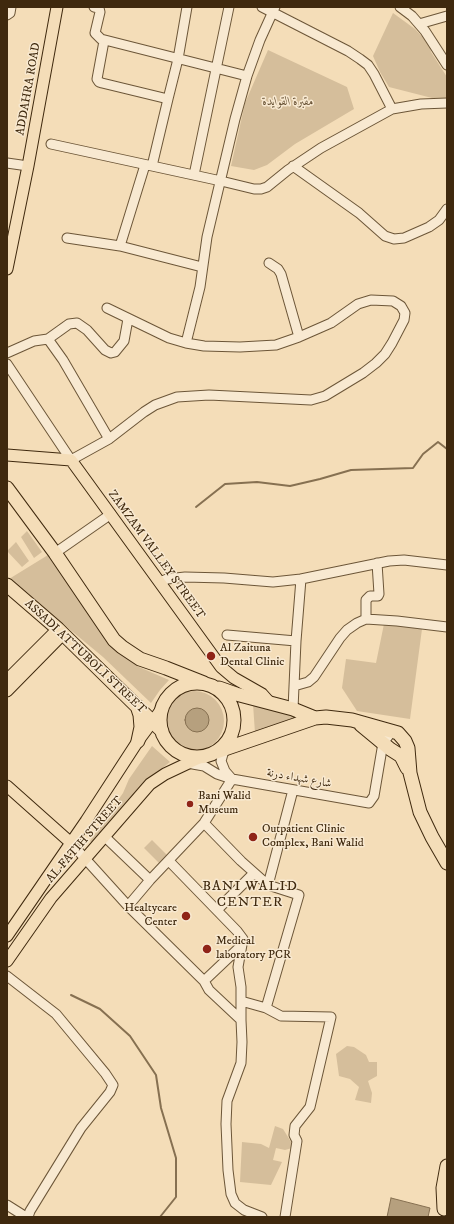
<!DOCTYPE html>
<html>
<head>
<meta charset="utf-8">
<style>
  body { margin:0 }
  #map { position:relative; width:454px; height:1224px; overflow:hidden; background:#f4ddb8; font-family:"IM FELL DW Pica",serif }
  canvas { display:block }
  .frame { position:absolute; inset:0; border:8px solid #3f290e; pointer-events:none }
</style>
</head>
<body>
<div id="map">
<canvas width="454" height="1224"></canvas>
<div class="frame"></div>
</div>
<script>
const ctx = document.querySelector('canvas').getContext('2d');
ctx.lineJoin = 'round';
function fill(path, color) { ctx.fillStyle = color; ctx.fill(path, 'evenodd'); }
const toPath = rows => new Path2D(rows.map(r => 'M' + r).join(''));
function trace(path, color, width, dash) { ctx.strokeStyle = color; ctx.lineWidth = width; ctx.lineCap = dash ? 'butt' : 'round'; ctx.setLineDash(dash || []); ctx.stroke(path); }
function drawText(font, color, halo, rows, align = 'center') {
  ctx.font = font + ' "IM FELL DW Pica",Amiri,serif'; ctx.lineWidth = 3; ctx.setLineDash([]); ctx.textBaseline = 'middle'; ctx.strokeStyle = halo; ctx.fillStyle = color; for (const [text, x, y, turn = 0] of rows) {
    ctx.save(); ctx.translate(x, y); ctx.rotate((+turn || 0) * Math.PI / 180); ctx.textAlign = isNaN(turn) ? turn : align; if (halo) ctx.strokeText(text, 0, 0); ctx.fillText(text, 0, 0); ctx.restore();
  }
}
const green = toPath([
  [393,13,415,29,430,45,431,52,447,77,447,98,436,99,389,87,380,72,373,56],
  [268,50,347,87,354,109,295,144,267,165,254,170,231,166,245,103],
  [27,531,42,552,34,558,21,537],
  [16,542,29,561,22,567,7,551],
  [48,555,99,627,122,655,139,667,169,680,160,690,151,703,103,657,9,579],
  [384,624,422,629,410,719,357,711,342,688,346,659,376,663],
  '164 721a30 30 0 1 1 60 0a30 30 0 1 1-60 0Z',
  [253,704,297,717,255,733],
  [152,746,170,762,146,781,92,844,90,841,123,793,129,779],
  [152,840,168,856,160,864,144,848],
  [347,1046,354,1047,366,1055,369,1062,377,1062,377,1076,368,1081,372,1093,371,1103,355,1100,359,1087,350,1079,339,1076,336,1054],
  [275,1126,283,1129,293,1145,292,1148,285,1150,276,1148,273,1160,282,1162,271,1185,240,1182,242,1142,261,1144,269,1148]
]);
const water = toPath([
  '185 720a12 12 0 1 1 24 0a12 12 0 1 1-24 0Z',
  [391,1198,430,1208,428,1217,387,1217,391,1198]
]);
const stream = toPath([
  [196,507,225,484,257,482,290,486,320,479,351,470,413,468,423,454,438,442,447,449],
  [71,995,100,1009,130,1036,156,1075,161,1108,176,1158,176,1197,160,1217]
]);
const minor = toPath([
  [94,7,99,8,100,12,95,33,101,39,247,76],
  [262,7,348,51,360,59,368,65,374,74,392,109],
  [400,7,412,16,425,31,447,65],
  [7,15,10,13,11,7],
  [419,24,447,16],
  [104,41,97,79,99,82,102,83,168,99,178,59,187,7],
  [51,144,221,181,254,189,261,189,267,187,288,170,321,148,392,109,421,104,447,103],
  [7,163,28,166],
  [152,166,168,99],
  [293,166,359,213,385,236,394,239,404,238,429,227,439,220,447,209],
  [194,175,229,7],
  [67,238,120,246,145,165],
  [120,246,202,267],
  [269,263,278,269,281,274,299,337],
  [48,339,69,324,77,323,87,330,105,350,111,353,115,352,124,341,128,319],
  [186,343,200,287,207,237,235,119,247,76,260,40,275,7],
  [7,353,34,341,48,339,63,360,109,439],
  [7,364,71,460,109,439,144,412,155,405,177,397,209,395,311,400,325,396,363,373,376,363,385,354,392,343,404,320,405,313,401,306,393,301,371,300,358,304,331,323,299,337,276,345,240,347,204,346,186,343,169,338,107,308],
  [55,553,111,514],
  [301,579,389,561,404,560,447,565],
  [160,582,167,579,185,577,224,578,273,582,301,579,296,641,293,709],
  [366,619,366,600,370,596,378,596,379,594,377,563],
  [227,635,296,641],
  [294,686,308,682,314,677,340,638,347,630,357,623,366,619,397,621,447,627],
  [227,747,223,754,221,761,225,771,232,779],
  [187,763,204,766,217,774,232,779,369,803,374,796,383,743,392,731],
  [204,823,241,861,268,885,299,895,266,1008],
  [104,836,150,880],
  [71,843,128,906,204,981,209,990,241,1020,242,1042,241,1063,227,1101,226,1124,228,1170,231,1194,235,1203,244,1210,262,1217],
  [169,861,237,931,243,939,238,967,241,987,241,1020],
  [268,885,293,790],
  [128,906,150,880,204,823,232,779],
  [217,910,254,873],
  [7,976,56,1014,105,1073,113,1085,110,1092,81,1128,30,1211,28,1217],
  [204,981,242,945],
  [241,1001,266,1008,281,1016,331,1017,310,1107,295,1126,294,1135,297,1141,285,1217],
  [7,1205,26,1217]
]);
const major = toPath([
  [7,269,28,166,57,7],
  [7,455,71,460,221,667,234,678,262,694,270,703],
  [7,680,58,629],
  [7,691,63,634],
  [7,786,71,843],
  [7,936,86,821,138,741,161,710],
  [7,961,51,898,150,784,165,774,201,757]
]);
const highway = toPath([
  [7,488,55,553,114,640,122,647,140,659,166,668,204,683],
  [7,585,58,629,162,731],
  '160 720a37 37 0 1 1 74 0a37 37 0 1 1-74 0Z',
  [219,688,236,694,293,709,315,718],
  [137,706,140,715,141,727,138,741],
  [361,725,390,749,401,756,407,768],
  [216,752,315,718,326,717,352,720,398,733,405,741,408,748,410,773,420,812,432,837,447,863],
  [444,1209,443,1188,447,1166]
]);
const markers = [
  [211,656,5,"#8f2418"],
  [190,804,4,"#8f2418"],
  [253,837,5,"#8f2418"],
  [186,916,5,"#8f2418"],
  [207,949,5,"#8f2418"]
];
const streetNames = [
  ["ADDAHRA ROAD",29,89,-80],
  ["ZAMZAM VALLEY STREET",156,555,54],
  ["ASSADI ATTUBOLI STREET",85,657,43],
  ["شارع شهداء درنة",299,779,10],
  ["AL FATIH STREET",85,840,-49]
];
const parkNames = [
  ["مقبرة القوايدة",288,103]
];
const poiNames = [
  ["Al Zaituna",220,649],
  ["Dental Clinic",220,663],
  ["Bani Walid",198,797],
  ["Museum",198,811],
  ["Outpatient Clinic",262,830],
  ["Complex, Bani Walid",262,844],
  ["Healtycare",177,909,"right"],
  ["Center",177,923,"right"],
  ["Medical",216,942],
  ["laboratory PCR",216,956]
];
const quarterNames = [
  ["BANI WALID",250,887],
  ["CENTER",250,903]
];
fill(green, '#d5be9b');
fill(water, '#b6a07e');
trace(water, '#867051', 1);
trace(stream, '#867051', 2);
trace(minor, '#6c5638', 11);
trace(major, '#3f290e', 13);
trace(highway, '#3f290e', 15);
trace(minor, '#f8e9d1', 9);
trace(major, '#f4ddb8', 11);
trace(highway, '#f4ddb8', 13);
for (const [x, y, r, color] of markers) { const dot = new Path2D(); dot.arc(x, y, r, 0, 2 * Math.PI); ctx.fillStyle = color; ctx.fill(dot); trace(dot, '#f8e9d1', 1.5); }
drawText('12px', '#3f290e', '#f8e9d1', streetNames);
drawText('italic 12px', '#644e31', '#f8e9d1', parkNames);
drawText('12px', '#3f290e', '#f8e9d1', poiNames, 'left');
ctx.letterSpacing = '1px';
drawText('14px', '#3f290e', '#f8e9d1', quarterNames);
ctx.letterSpacing = '0px';
</script>
</body>
</html>
